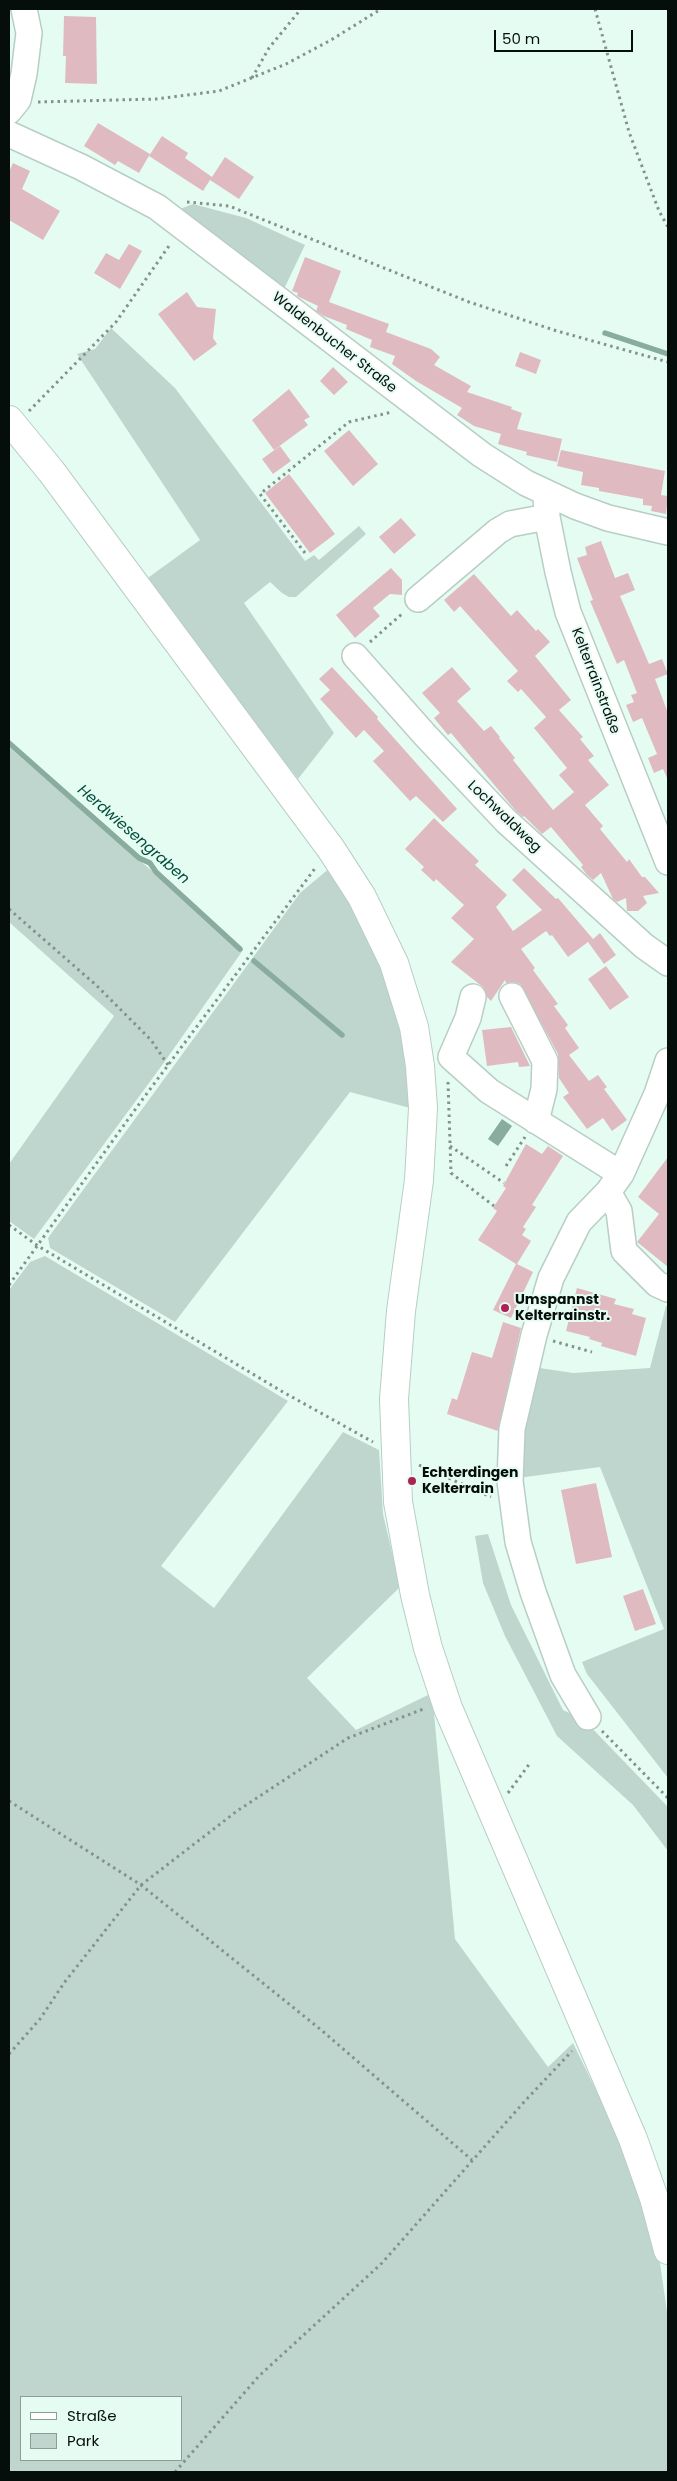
<!DOCTYPE html>
<html>
<head>
<meta charset="utf-8">
<style>
  body { margin:0 }
  #map { position:relative; width:677px; height:2481px; overflow:hidden; background:#e5fcf3; font-family:Poppins,sans-serif }
  canvas { display:block }
  .frame { position:absolute; inset:0; border:10px solid #060e0b; pointer-events:none }
  .legend { position:absolute; left:20px; top:2396px; width:162px; height:65px; box-sizing:border-box; background:#e5fcf3; border:1px solid #8c9d96; margin:0; padding:6px 9px; list-style:none; font-size:15px; color:#060e0b }
  .legend li { display:flex; align-items:center; gap:10px; height:25px }
  .legend b { width:25px; border:1px solid #8c9d96 }
  .scale { position:absolute; left:494px; top:30px; width:139px; height:22px; box-sizing:border-box; border:2px solid #060e0b; border-top:0; padding-left:6px; font-size:15px; line-height:18px; white-space:nowrap; color:#060e0b; -webkit-text-stroke:4px #e5fcf3; paint-order:stroke }
</style>
</head>
<body>
<div id="map">
<canvas width="677" height="2481"></canvas>
<div class="frame"></div>
<ul class="legend">
<li><b style="height:6px;background:#fff"></b>Straße</li>
<li><b style="height:14px;background:#bfd6ce"></b>Park</li>
</ul>
<div class="scale">50 m</div>
</div>
<script>
const ctx = document.querySelector('canvas').getContext('2d');
ctx.lineJoin = 'round';
function fill(path, color) { ctx.fillStyle = color; ctx.fill(path, 'evenodd'); }
const toPath = rows => new Path2D(rows.map(r => 'M' + r).join(''));
function trace(path, color, width, dash) { ctx.strokeStyle = color; ctx.lineWidth = width; ctx.lineCap = dash ? 'butt' : 'round'; ctx.setLineDash(dash || []); ctx.stroke(path); }
function drawText(font, color, halo, rows, align = 'center') {
  ctx.font = font + ' Poppins,sans-serif'; ctx.lineWidth = 4; ctx.setLineDash([]); ctx.textBaseline = 'middle'; ctx.strokeStyle = halo; ctx.fillStyle = color; for (const [text, x, y, turn = 0] of rows) {
    ctx.save(); ctx.translate(x, y); ctx.rotate((+turn || 0) * Math.PI / 180); ctx.textAlign = isNaN(turn) ? turn : align; if (halo) ctx.strokeText(text, 0, 0); ctx.fillText(text, 0, 0); ctx.restore();
  }
}
const green = toPath([
  [193,204,246,218,305,245,284,289,180,209],
  [111,328,175,388,305,561,314,555,319,560,359,526,366,534,296,597,289,597,282,593,270,582,244,603,334,733,298,779,145,580,200,540,77,354,95,349],
  [9,747,243,950,163,1064,34,1239,9,1221,9,1164,114,1016,9,922],
  [331,867,384,962,406,1039,410,1108,350,1092,175,1322,50,1248,48,1238,300,893],
  [45,1256,288,1401,161,1566,214,1608,343,1432,379,1450,383,1514,400,1587,307,1678,356,1730,428,1695,433,1703,455,1939,548,2067,573,2043,631,2162,658,2249,668,2319,667,2472,9,2472,9,1290,30,1262],
  [21,2397,181,2397,181,2460,21,2460],
  [666,1306,668,1306,668,1778,587,1674,582,1662,664,1629,600,1467,518,1478,518,1433,533,1367,573,1373,650,1368],
  [488,1534,511,1605,563,1710,585,1721,668,1807,668,1851,633,1805,557,1736,505,1636,483,1583,475,1536]
]);
const water = toPath([
  [502,1119,512,1126,498,1146,488,1139]
]);
const stream = toPath([
  [605,333,668,354],
  [9,743,139,858,150,863,156,872,240,949],
  [254,961,342,1035]
]);
const building = toPath([
  [64,16,96,17,97,84,65,83,66,56,63,56],
  [98,123,150,154,139,173,118,161,115,165,84,146],
  [162,136,188,153,185,158,212,177,225,157,254,177,239,199,210,180,203,191,149,156],
  [13,163,30,171,22,189,60,211,43,240,9,220,9,172],
  [129,244,142,251,120,289,94,273,106,253,119,260],
  [305,257,341,271,329,302,389,324,386,332,431,349,440,357,434,365,471,386,467,392,512,407,511,409,522,413,517,429,562,439,557,462,526,455,527,452,498,444,501,434,474,426,457,415,462,408,416,381,392,364,395,356,370,347,372,340,346,329,347,325,324,316,316,311,318,306,297,296,298,293,292,291],
  [187,292,197,307,216,309,213,338,217,344,194,361,158,314],
  [520,352,541,360,536,374,515,366],
  [333,367,348,382,334,395,320,381],
  [289,389,310,417,304,420,308,425,274,450,252,420],
  [349,430,378,464,353,486,324,451],
  [280,446,291,461,273,474,262,459],
  [561,450,665,471,661,495,668,496,666,514,651,511,652,506,643,505,643,499,599,491,599,488,581,485,583,472,557,466],
  [289,474,335,534,310,553,265,493],
  [401,518,416,535,394,554,379,537],
  [601,541,615,578,628,573,635,590,620,596,649,664,662,659,668,674,655,679,668,713,668,780,663,769,654,773,648,758,657,754,642,718,633,722,626,705,634,702,631,695,637,693,624,660,617,664,590,601,593,600,577,558,587,555,585,547],
  [391,568,402,580,402,595,390,594,373,608,380,616,355,638,336,615],
  [474,574,511,616,517,610,536,631,538,629,550,642,535,656,571,700,559,710,583,737,580,739,594,756,588,760,609,785,585,805,603,826,600,829,627,862,629,859,642,877,645,877,659,893,643,896,647,903,638,911,627,911,626,898,617,902,613,899,601,873,593,880,587,875,581,867,583,865,551,827,542,834,524,816,523,817,516,811,451,733,448,735,434,718,440,713,422,693,452,667,471,689,457,701,484,731,491,726,500,737,499,738,515,758,513,760,553,810,574,792,559,775,567,768,534,728,546,717,521,689,518,692,507,681,518,671,460,606,454,612,444,600],
  [332,667,378,717,377,719,457,809,443,822,416,796,410,801,373,761,384,751,364,730,356,738,320,699,330,690,319,679],
  [434,818,479,861,475,865,507,895,496,907,513,931,542,910,512,880,524,868,556,899,558,898,593,939,600,933,616,955,604,964,588,942,568,957,552,935,550,936,546,931,521,949,535,968,533,970,558,1004,554,1006,568,1025,565,1028,579,1048,569,1055,589,1081,598,1075,607,1087,604,1089,627,1120,612,1131,603,1118,587,1129,563,1097,569,1093,559,1078,558,1054,520,984,513,982,506,983,505,980,491,1001,487,997,483,987,451,962,474,939,451,918,464,905,436,879,434,882,421,870,424,867,405,849],
  [606,966,629,997,610,1010,588,979],
  [511,1027,530,1066,519,1067,518,1062,487,1066,482,1030],
  [526,1144,542,1154,548,1146,563,1156,532,1205,536,1207,523,1227,526,1229,522,1235,531,1241,517,1264,533,1272,511,1318,493,1310,516,1264,478,1240,497,1211,493,1208,506,1188,503,1186],
  [668,1157,668,1267,637,1242,659,1214,638,1197],
  [577,1288,616,1299,614,1304,634,1309,632,1314,646,1318,636,1356,601,1346,602,1343,589,1339,590,1337,566,1331],
  [503,1322,521,1328,498,1431,447,1414,452,1398,457,1400,472,1352,492,1358],
  [596,1483,612,1557,576,1564,561,1490],
  [643,1589,656,1624,635,1631,623,1596]
]);
const path = toPath([
  [595,9,629,132,659,211,668,227],
  [252,78,269,48,301,9],
  [38,102,156,99,219,91,286,64,331,40,381,9],
  [187,202,229,206,469,302,557,331,668,362],
  [29,411,116,322,171,243],
  [305,553,260,494,349,422,392,412],
  [370,642,403,613],
  [9,909,96,985,151,1040,168,1065],
  [448,1082,451,1173,494,1206],
  [450,1146,504,1183],
  [506,1166,525,1137],
  [9,1225,38,1246,283,1392,373,1442],
  [9,1285,142,1100,316,867],
  [553,1341,592,1352],
  [419,1465,491,1497],
  [602,1731,668,1798],
  [508,1793,530,1763],
  [9,1801,141,1885,320,2029,472,2160],
  [9,2054,40,2019,64,1983,141,1885,237,1811,348,1738,426,1708],
  [175,2472,259,2376,382,2263,524,2102,572,2051]
]);
const minor = toPath([
  [9,111,18,100,24,74,29,33,24,9],
  [9,134,81,167,157,207,482,455,526,483,575,506,608,518,668,532],
  [546,494,547,517,558,572,568,612,668,862],
  [418,599,498,531,510,524,547,517],
  [355,656,425,735,506,821,644,946,668,963],
  [512,996,545,1061,544,1089,536,1121],
  [473,997,468,1018,451,1057,489,1091,621,1174],
  [608,1192,619,1211,624,1251,657,1284,668,1289],
  [588,1717,563,1675,533,1592,518,1542,510,1481,512,1429,534,1335,551,1278,579,1222,608,1192,621,1174,657,1094,668,1061]
]);
const major = toPath([
  [9,420,51,471,331,849,362,897,394,963,414,1027,420,1066,423,1108,419,1180,401,1311,394,1399,398,1502,415,1595,428,1648,448,1708,633,2139,654,2198,668,2250]
]);
const markers = [
  [505,1308,5,"#af2055"],
  [412,1481,5,"#af2055"]
];
const streetNames = [
  ["Waldenbucher Straße",334,343,38],
  ["Kelterrainstraße",595,681,69],
  ["Lochwaldweg",504,817,44]
];
const poiNames = [
  ["Umspannst",515,1300],
  ["Kelterrainstr.",515,1316],
  ["Echterdingen",422,1473],
  ["Kelterrain",422,1489]
];
const waterNames = [
  ["Herdwiesengraben",133,835,41]
];
fill(green, '#bfd6ce');
fill(water, '#89ac9f');
trace(stream, '#89ac9f', 5.5);
fill(building, '#dfbbc1');
trace(minor, '#b8cec5', 28);
trace(major, '#b8cec5', 30);
trace(path, '#82938c', 3, [2.5, 4]);
trace(minor, '#fff', 25);
trace(major, '#fff', 28);
for (const [x, y, r, color] of markers) { const dot = new Path2D(); dot.arc(x, y, r, 0, 2 * Math.PI); ctx.fillStyle = color; ctx.fill(dot); trace(dot, '#e5fcf3', 2); }
drawText('14px', '#060e0b', '#e5fcf3', streetNames);
drawText('bold 14px', '#060e0b', '#e5fcf3', poiNames, 'left');
drawText('italic 15px', '#024d3c', '#e5fcf3', waterNames);
</script>
</body>
</html>
